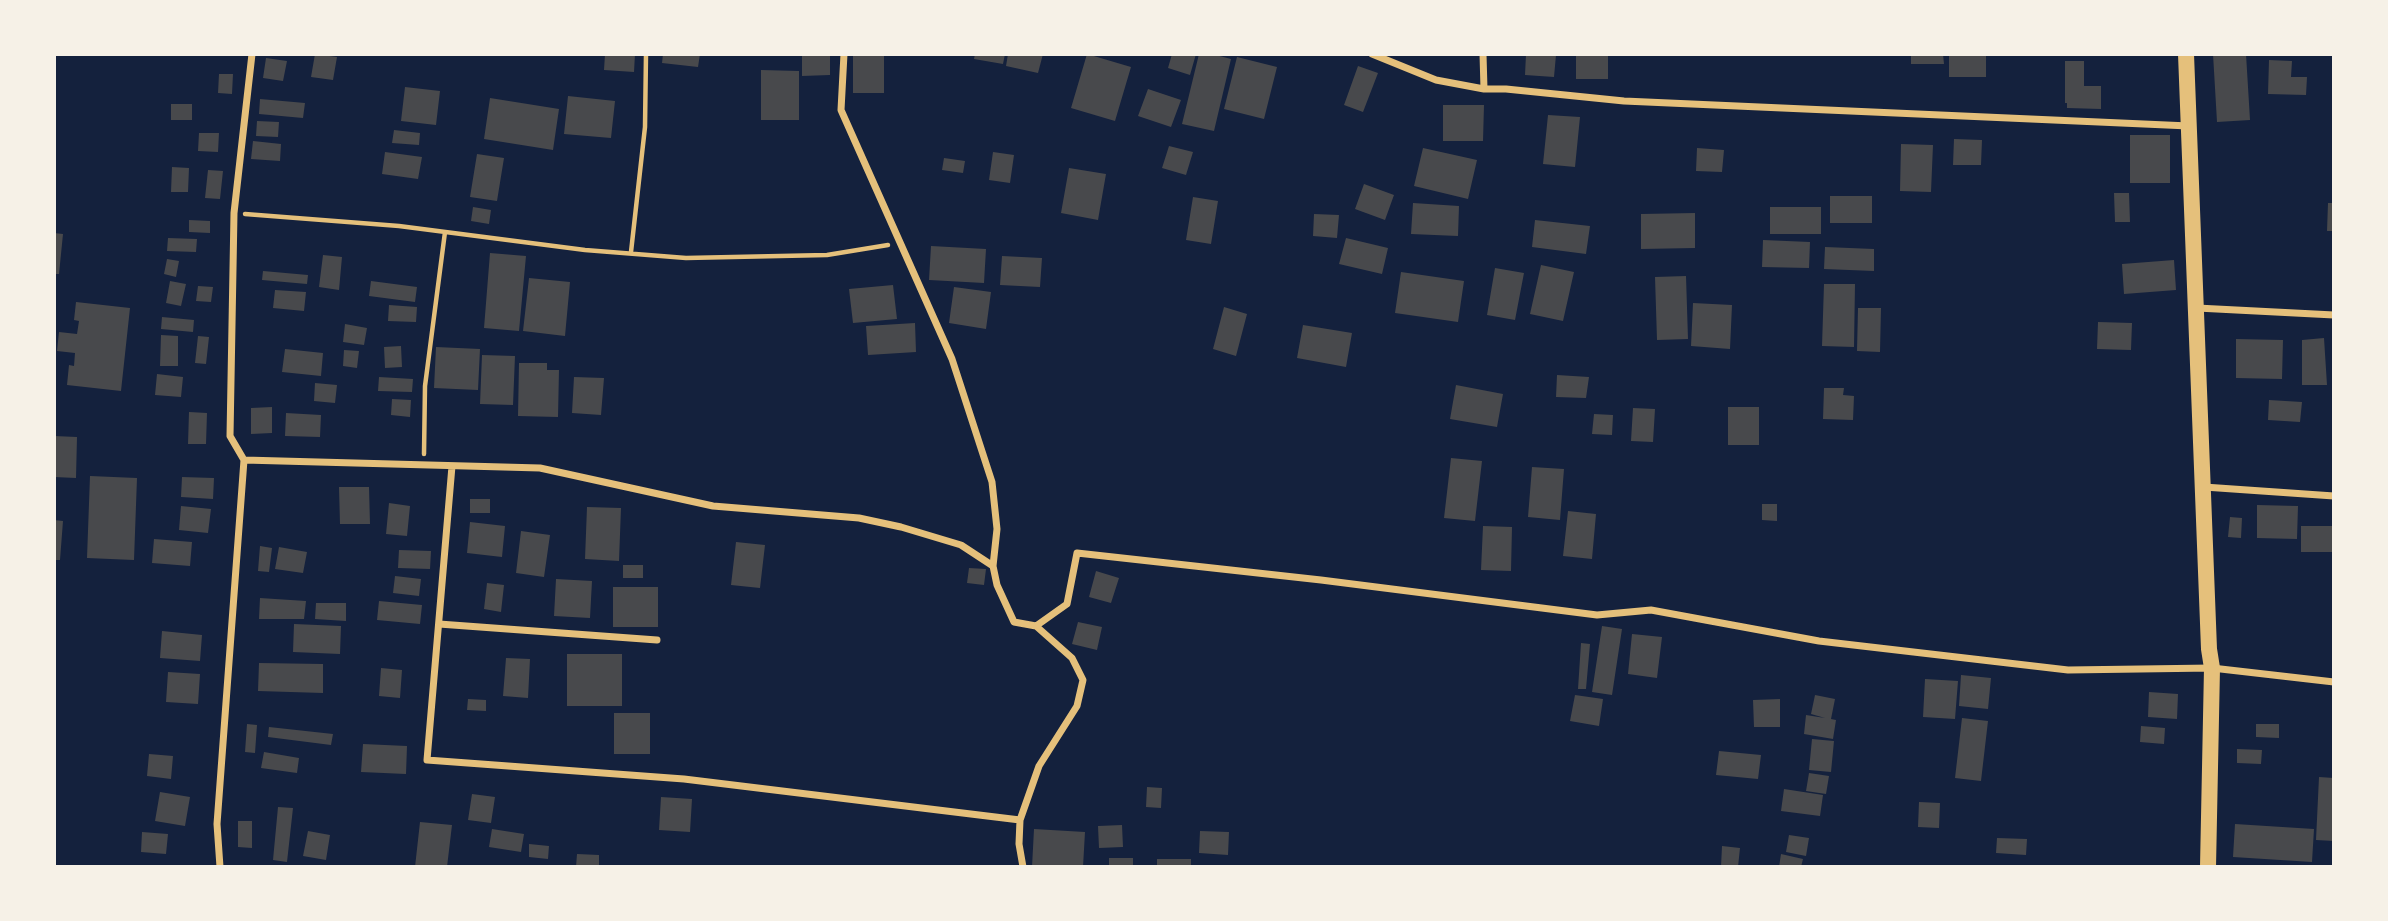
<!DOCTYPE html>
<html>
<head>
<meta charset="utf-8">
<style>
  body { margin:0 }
  #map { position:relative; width:2388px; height:921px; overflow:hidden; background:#14213d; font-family:Quicksand,sans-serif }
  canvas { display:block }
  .frame { position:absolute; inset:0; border:56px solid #f6f1e7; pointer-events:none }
</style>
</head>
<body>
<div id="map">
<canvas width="2388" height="921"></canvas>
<div class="frame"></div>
</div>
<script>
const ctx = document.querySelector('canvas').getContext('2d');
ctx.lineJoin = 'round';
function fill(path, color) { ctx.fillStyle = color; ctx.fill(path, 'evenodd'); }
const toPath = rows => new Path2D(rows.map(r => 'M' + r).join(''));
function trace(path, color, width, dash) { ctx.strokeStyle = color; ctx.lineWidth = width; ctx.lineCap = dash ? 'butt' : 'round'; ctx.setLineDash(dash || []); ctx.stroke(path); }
const building = toPath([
  [315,54,337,57,333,80,311,77],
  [605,54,635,54,634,72,604,70],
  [663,54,700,54,698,67,662,63],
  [802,54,830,54,830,75,802,76],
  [853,54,884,54,884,93,853,93],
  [975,54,1005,54,1003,64,974,59],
  [1008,54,1043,54,1038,73,1006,66],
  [1087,54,1131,67,1115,121,1071,108],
  [1172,54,1196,54,1190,75,1168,68],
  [1199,54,1212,54,1231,59,1214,131,1182,124],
  [1526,54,1556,55,1554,77,1525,75],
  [1576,54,1608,54,1608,79,1576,79],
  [1911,54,1943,54,1944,64,1911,64],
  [1949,54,1986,54,1986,77,1949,77],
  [2213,54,2246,54,2250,120,2217,122],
  [1237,57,1277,67,1264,119,1224,109],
  [266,58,287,61,283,81,263,78],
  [2269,60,2292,61,2291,77,2307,77,2306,95,2268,94],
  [2065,61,2084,61,2084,86,2101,86,2101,109,2067,108,2067,103,2065,103],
  [1358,66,1378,73,1363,112,1344,105],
  [761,70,799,71,799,120,761,120],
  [219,74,233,74,232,94,218,93],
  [405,87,440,91,436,125,401,121],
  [1148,89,1181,100,1171,127,1138,116],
  [568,96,615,101,611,138,564,134],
  [490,98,559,109,553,150,484,139],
  [260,99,305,103,303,118,259,114],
  [171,104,192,104,192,120,171,120],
  [1443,105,1484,105,1483,141,1443,141],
  [1548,115,1580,117,1575,167,1543,164],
  [257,121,279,122,278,137,256,136],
  [394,130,420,133,419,145,392,143],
  [199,133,219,133,218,152,198,151],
  [2130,135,2170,135,2170,183,2130,183],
  [1954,139,1982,140,1981,165,1953,165],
  [253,141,281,144,280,161,251,159],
  [1901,144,1933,145,1931,192,1900,191],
  [1169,146,1193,152,1186,175,1162,168],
  [1423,148,1477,160,1468,199,1414,186],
  [1697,148,1724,150,1722,172,1696,171],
  [385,152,422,157,418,179,382,174],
  [993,152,1014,155,1010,183,989,180],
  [477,154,504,158,497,201,470,197],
  [944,158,965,161,963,173,942,170],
  [172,167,189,168,188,192,171,192],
  [1069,168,1106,174,1098,220,1061,213],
  [208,170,223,171,220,199,205,198],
  [1364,184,1394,195,1385,220,1355,209],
  [2114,193,2129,193,2130,222,2115,222],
  [1830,196,1872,196,1872,223,1830,223],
  [1193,197,1218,201,1211,244,1186,240],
  [1413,203,1459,206,1458,236,1411,234],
  [2328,203,2334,203,2334,231,2327,231],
  [473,207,491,210,489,224,471,221],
  [1770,207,1821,207,1821,234,1770,234],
  [1695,213,1695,248,1641,249,1641,214],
  [1314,214,1339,215,1337,238,1313,236],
  [189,220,210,221,210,233,189,232],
  [1535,220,1590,226,1586,254,1532,247],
  [54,233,63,234,59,274,54,274],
  [168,238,197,239,196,252,167,251],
  [1346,238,1388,248,1382,274,1339,264],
  [1763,240,1810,242,1809,268,1762,267],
  [931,246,986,249,984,283,929,280],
  [1825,247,1874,249,1874,271,1824,269],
  [490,253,526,256,519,331,484,328],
  [323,255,342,257,339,290,319,287],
  [1002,256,1042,258,1040,287,1000,285],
  [167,259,179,261,176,277,164,274],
  [2174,260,2176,290,2124,294,2122,264],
  [1541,265,1574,272,1563,321,1530,314],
  [1495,268,1524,273,1515,320,1487,315],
  [263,271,308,275,307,284,262,280],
  [1401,272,1464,281,1458,322,1395,313],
  [1686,276,1688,339,1657,340,1655,277],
  [529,278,570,282,565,336,523,331],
  [170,281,186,284,181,306,166,303],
  [371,281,417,287,415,302,369,296],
  [1824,284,1855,284,1854,347,1822,346],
  [893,285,897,319,853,323,849,289],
  [198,286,213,287,211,302,196,301],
  [954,287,991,292,986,329,949,323],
  [275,290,306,292,304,311,273,308],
  [76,302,130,308,121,391,67,385,69,365,74,366,75,353,57,351,59,332,77,334,79,321,74,320],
  [1693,303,1732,305,1730,349,1691,346],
  [389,305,417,307,416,322,388,321],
  [1224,307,1247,314,1236,356,1213,349],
  [1858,308,1881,308,1880,352,1857,351],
  [162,317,194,320,193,332,161,329],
  [2098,322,2132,323,2131,350,2097,349],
  [915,323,916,352,868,355,866,326],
  [345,324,367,328,364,345,343,342],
  [1303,325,1352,333,1346,367,1297,358],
  [161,335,178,336,178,366,160,366],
  [198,336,209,337,206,364,195,363],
  [2324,338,2327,385,2302,385,2302,340],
  [2236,339,2283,340,2282,379,2236,378],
  [401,346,402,367,385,368,384,347],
  [436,347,480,349,478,390,434,388],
  [285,349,323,353,321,376,282,372],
  [344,350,359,351,357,368,343,366],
  [482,355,515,356,513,405,480,404],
  [519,363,547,363,547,370,559,370,558,417,518,416],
  [157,374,183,377,181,397,155,395],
  [1557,375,1589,377,1586,398,1556,397],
  [379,377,413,379,412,392,378,391],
  [574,377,604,378,601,415,572,413],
  [315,383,337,385,335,403,314,401],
  [1456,385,1503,394,1497,427,1450,419],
  [1824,388,1844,388,1843,395,1854,396,1853,420,1823,419],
  [392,399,411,400,410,417,391,415],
  [2269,400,2302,402,2300,422,2268,420],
  [272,407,272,433,251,434,251,408],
  [1728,407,1759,407,1759,445,1728,445],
  [1633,408,1655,409,1653,442,1631,441],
  [189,412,207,413,206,444,188,444],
  [286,413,321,415,320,437,285,436],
  [1594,414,1613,415,1612,435,1592,434],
  [54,436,77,437,76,478,54,477],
  [1451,458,1482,461,1475,521,1444,518],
  [1532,467,1564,469,1560,520,1528,517],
  [90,476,137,478,134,560,87,558],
  [182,477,214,478,213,499,181,497],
  [339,487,369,487,370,524,340,524],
  [470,499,490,499,490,513,470,513],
  [389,503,410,506,407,536,386,534],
  [1762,504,1777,504,1777,521,1762,520],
  [2257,505,2298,506,2297,539,2257,538],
  [181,506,211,509,208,533,179,530],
  [587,507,621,508,619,561,585,559],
  [1568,511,1596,514,1592,559,1563,556],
  [2230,517,2242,518,2241,538,2228,537],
  [54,520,63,521,60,560,54,560],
  [470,522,505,526,502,557,467,553],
  [1483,526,1512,527,1511,571,1481,570],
  [2301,526,2334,526,2334,552,2301,552],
  [521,531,550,535,544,577,516,573],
  [154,539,192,542,190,566,152,563],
  [736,542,765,545,760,588,731,585],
  [260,546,272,548,269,572,258,571],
  [279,547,307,552,303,573,275,569],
  [399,550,431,551,430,569,398,568],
  [623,565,643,565,643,578,623,578],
  [969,568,986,569,984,585,967,583],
  [1096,571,1119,578,1111,603,1089,597],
  [395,576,421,579,419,596,393,593],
  [556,579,592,581,590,618,554,616],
  [487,583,504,585,501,612,484,609],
  [613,587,658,587,658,627,613,627],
  [260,598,306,601,304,619,259,619],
  [379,601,422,605,420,624,377,620],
  [316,603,346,603,346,621,315,619],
  [1078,622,1102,627,1097,650,1072,644],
  [294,624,341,626,340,654,293,652],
  [1602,626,1622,629,1612,695,1592,692],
  [162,631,202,635,200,661,160,658],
  [1632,634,1662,637,1657,678,1628,674],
  [1581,643,1590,644,1586,689,1578,689],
  [567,654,622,654,622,706,567,706],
  [506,658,530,659,528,698,503,696],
  [259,663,323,664,323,693,258,691],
  [381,668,402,670,400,698,379,696],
  [168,672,200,674,198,704,166,702],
  [1961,675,1991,678,1988,709,1959,706],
  [1925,679,1958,681,1955,719,1923,717],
  [2149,692,2178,694,2177,719,2148,717],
  [1575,695,1603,699,1599,726,1570,721],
  [1815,695,1835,699,1831,719,1836,720,1833,739,1804,734,1806,715,1825,718,1811,714],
  [468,699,486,700,486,711,467,710],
  [1780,699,1780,727,1754,727,1753,700],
  [614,713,650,713,650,754,614,754],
  [1962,718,1988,721,1981,781,1955,778],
  [247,724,257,725,255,753,245,752],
  [2256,724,2279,724,2279,738,2256,737],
  [2141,726,2165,728,2164,744,2140,742],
  [269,727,333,734,331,745,268,737],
  [1812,739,1834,741,1831,772,1809,770],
  [363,744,407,746,406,774,361,772],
  [2237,749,2262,750,2261,764,2237,763],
  [1719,751,1761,755,1758,779,1716,775],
  [264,752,299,758,297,773,261,768],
  [149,754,173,756,171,779,147,776],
  [1809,773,1829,776,1826,794,1806,791],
  [2319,777,2334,778,2334,841,2316,840],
  [1147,787,1162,788,1161,808,1146,807],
  [1784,789,1823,795,1820,816,1781,811],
  [160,792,190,797,185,826,155,821],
  [472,794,495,797,491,823,468,820],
  [661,797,692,799,690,832,659,830],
  [1919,802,1940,803,1939,828,1918,827],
  [278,807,293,808,287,862,273,860],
  [238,821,252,821,252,848,238,847],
  [420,822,452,825,447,867,415,867],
  [2235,824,2314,829,2312,862,2233,857],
  [1122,825,1123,847,1099,848,1098,826],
  [492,829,524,834,521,852,489,847],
  [1034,829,1085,832,1083,867,1032,867],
  [308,831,330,835,326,860,303,856],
  [1200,831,1229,832,1228,855,1199,853],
  [142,832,168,834,166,854,141,852],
  [1789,835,1809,838,1806,856,1786,852],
  [1997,838,2027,839,2026,855,1996,853],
  [529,844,549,846,548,859,529,857],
  [1722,846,1740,848,1738,867,1721,867],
  [577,854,599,855,599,867,576,867],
  [1781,854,1803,859,1801,867,1779,867],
  [1109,858,1133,858,1133,867,1109,867],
  [1157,859,1191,859,1191,867,1157,867]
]);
const path = toPath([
  [245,214,399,226,585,250,686,258,827,255,888,245],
  [631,252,645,127,646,54],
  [424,454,425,386,445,232]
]);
const minor = toPath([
  [844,54,841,110,952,359,992,482,997,529,993,566,997,585,1014,622,1036,626,1067,604,1077,553,1321,580,1597,615,1651,610,1819,641,2068,670,2212,668,2334,682],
  [1372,54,1436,80,1484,89,1506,89,1624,101,2189,126],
  [1483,54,1484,89],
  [2197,308,2334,315],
  [244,460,540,468,713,506,859,518,901,527,961,545,993,566],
  [452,466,427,760,684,779,1020,820,1019,844,1023,867],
  [2204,487,2334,496],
  [439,624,657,640],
  [1020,820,1039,766,1077,706,1083,680,1072,658,1036,626],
  [220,867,217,824,244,460,230,436,234,213,252,54]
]);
const primary = toPath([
  [2186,54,2209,649,2212,668,2208,867]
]);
fill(building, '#48494c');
trace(path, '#e5c07b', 4.5);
trace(minor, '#e5c07b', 7);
trace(primary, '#e5c07b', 16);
</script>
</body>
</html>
